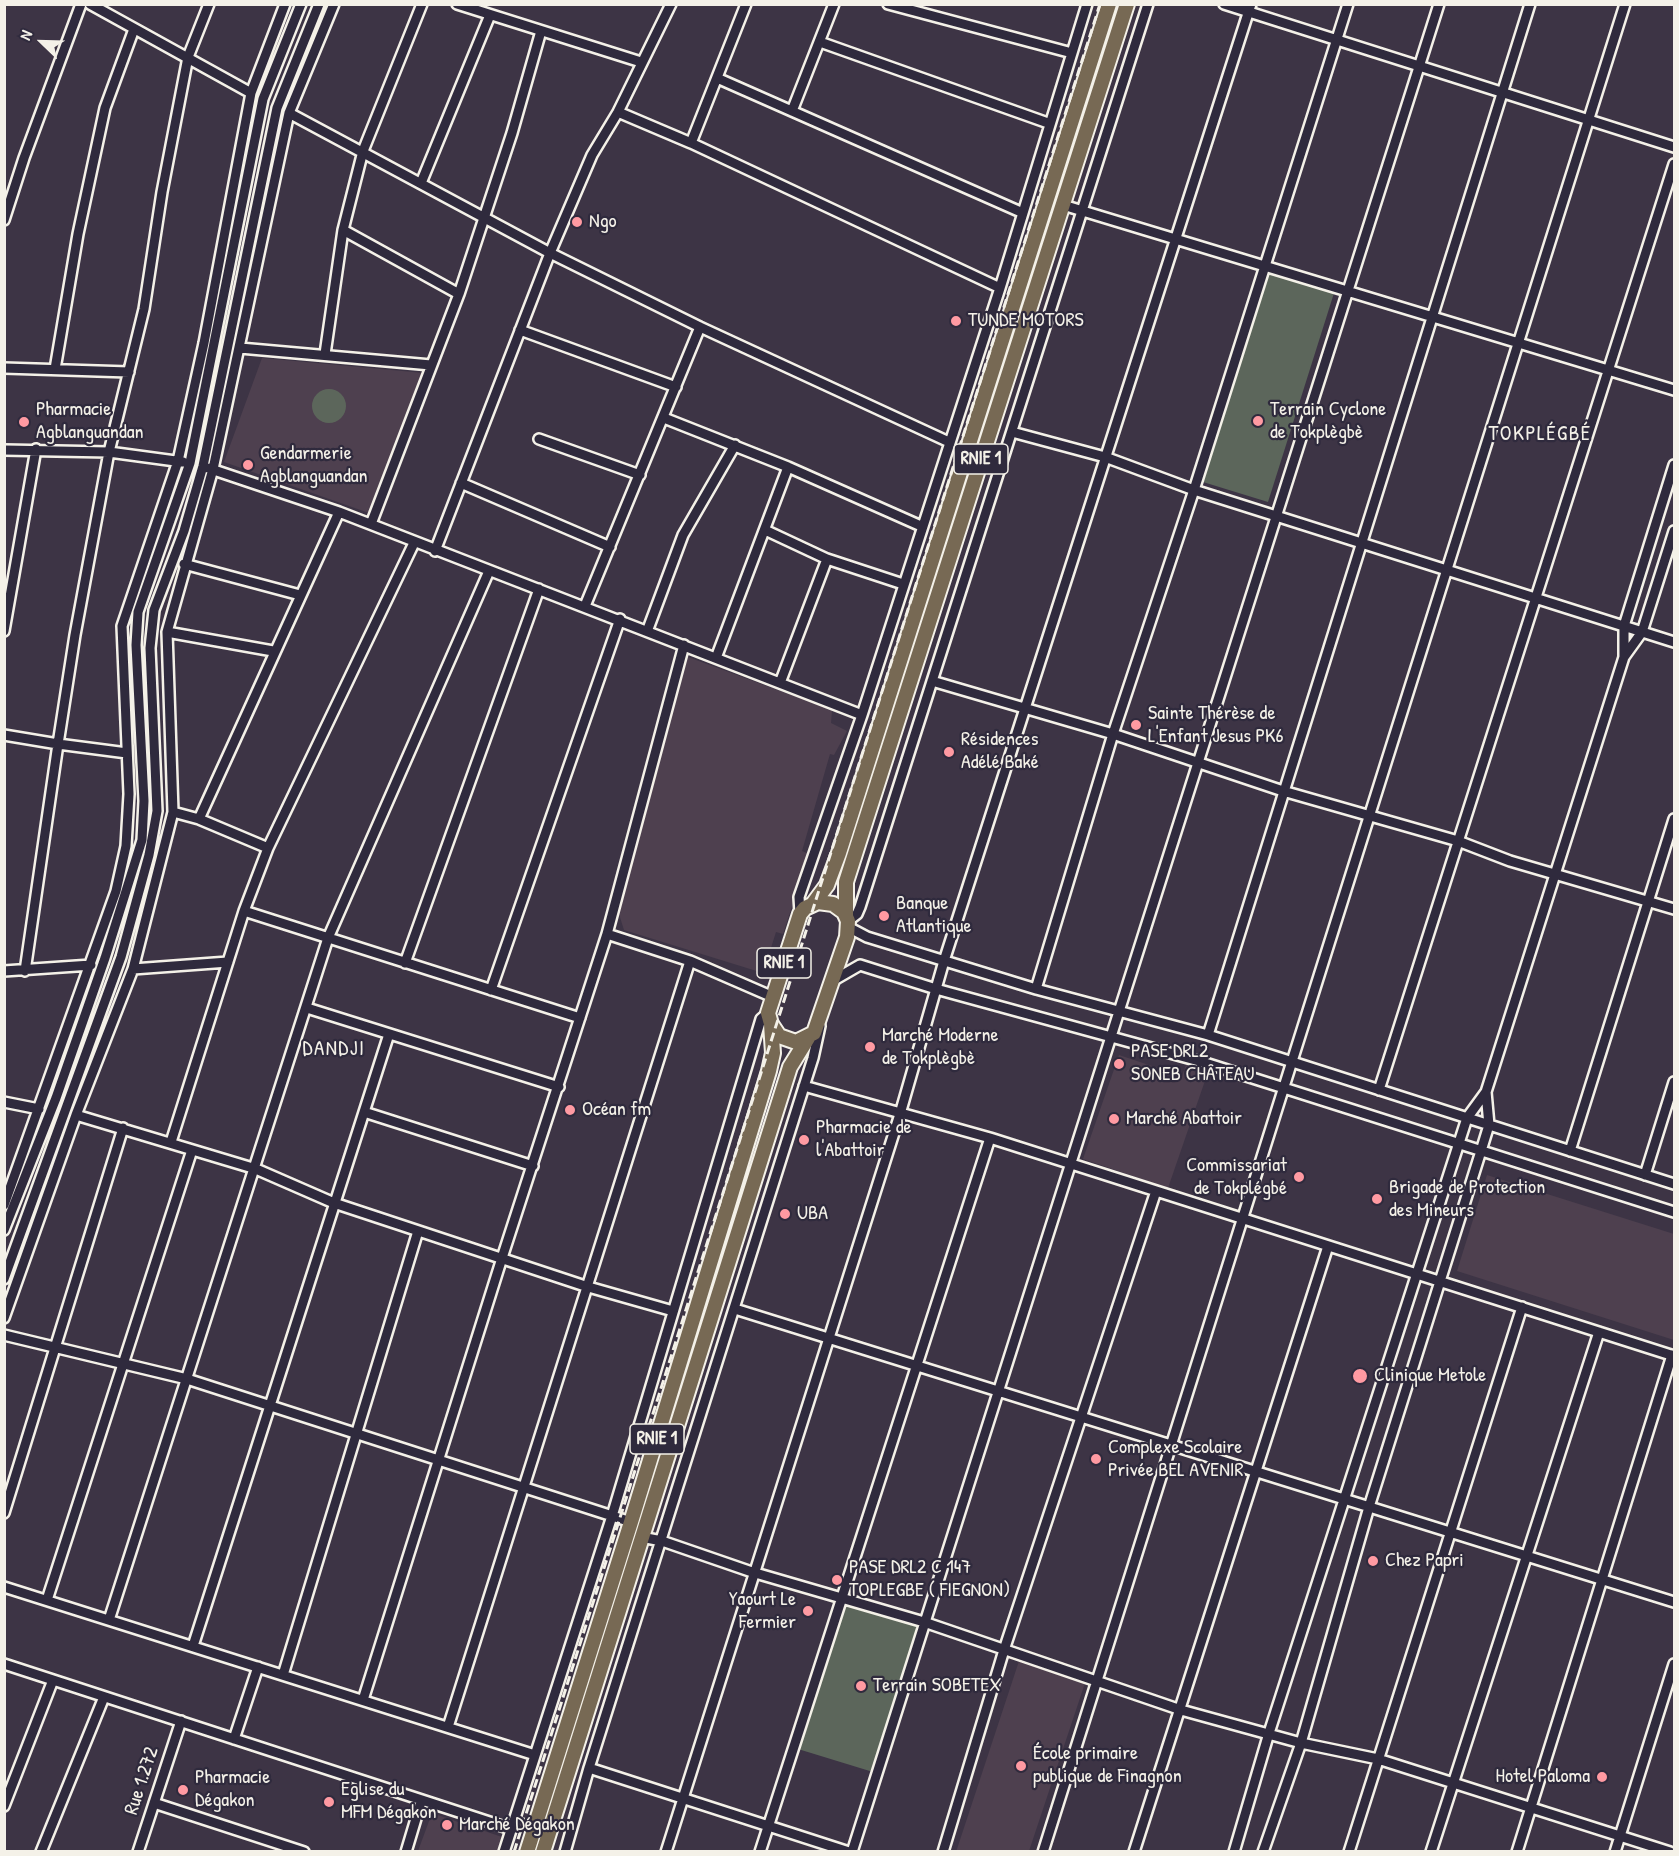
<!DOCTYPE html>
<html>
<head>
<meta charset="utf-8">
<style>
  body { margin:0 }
  #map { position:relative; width:1679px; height:1856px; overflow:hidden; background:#3d3445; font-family:"Patrick Hand",sans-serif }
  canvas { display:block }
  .frame { position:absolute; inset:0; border:6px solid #f4f1e8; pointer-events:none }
  .north { position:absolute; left:12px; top:12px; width:60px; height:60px; -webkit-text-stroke:4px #2f2a3d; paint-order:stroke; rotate:293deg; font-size:16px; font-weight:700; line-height:24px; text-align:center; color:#f4f1e8 }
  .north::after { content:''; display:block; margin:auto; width:21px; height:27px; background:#f4f1e8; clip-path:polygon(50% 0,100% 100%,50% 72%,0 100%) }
</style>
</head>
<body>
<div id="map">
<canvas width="1679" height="1856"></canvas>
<div class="frame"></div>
<div class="north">N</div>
</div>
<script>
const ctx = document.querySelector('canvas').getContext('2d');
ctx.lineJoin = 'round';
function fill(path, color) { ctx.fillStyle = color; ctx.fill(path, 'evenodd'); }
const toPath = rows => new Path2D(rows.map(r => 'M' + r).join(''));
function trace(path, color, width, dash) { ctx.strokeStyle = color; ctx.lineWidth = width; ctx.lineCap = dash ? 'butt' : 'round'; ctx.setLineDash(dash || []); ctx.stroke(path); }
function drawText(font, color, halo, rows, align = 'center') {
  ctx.font = font + ' "Patrick Hand",sans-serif'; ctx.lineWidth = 4.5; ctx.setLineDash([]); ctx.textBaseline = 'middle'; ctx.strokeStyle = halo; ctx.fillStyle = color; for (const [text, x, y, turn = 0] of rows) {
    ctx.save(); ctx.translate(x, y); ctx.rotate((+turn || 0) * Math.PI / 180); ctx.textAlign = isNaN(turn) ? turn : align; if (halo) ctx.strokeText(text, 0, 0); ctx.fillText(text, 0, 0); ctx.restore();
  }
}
const built = toPath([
  [262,358,424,373,369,513,224,462],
  [688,657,832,710,831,723,847,731,834,755,830,754,802,851,809,854,783,934,776,932,763,973,624,930,619,914],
  [1119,1055,1182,1076,1186,1065,1208,1072,1168,1188,1083,1159],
  [1487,1175,1674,1234,1674,1340,1457,1271],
  [1020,1658,1086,1680,1029,1851,956,1852],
  [432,1813,502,1837,497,1851,418,1851]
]);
const green = toPath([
  [1268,273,1334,293,1268,502,1203,482],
  '312 406a17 17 0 1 1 34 0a17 17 0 1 1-34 0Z',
  [847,1599,924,1623,873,1772,798,1749]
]);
const minor = toPath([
  [90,4,251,93],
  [457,4,641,62],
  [888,4,1072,53],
  [1224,4,1674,147],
  [820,42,1048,123],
  [717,78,1023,213],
  [792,111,834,4],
  [618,112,691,143,1000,288],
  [289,113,550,253,700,327,949,442],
  [691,143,746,4],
  [421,183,490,15],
  [1063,205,1674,390],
  [4,220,24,158,81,4],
  [343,230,459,294],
  [520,330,676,387],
  [240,348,431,365],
  [325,354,343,230,363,151,422,4],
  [4,368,129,372],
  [55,369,78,234,105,108,134,29],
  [664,418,788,467,921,526],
  [1012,432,1105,457,1194,490,1674,642],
  [539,439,640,475],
  [4,450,109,452,183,462],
  [208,468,339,512,862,715],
  [461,483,610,547],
  [371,524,459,294,512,133,541,31],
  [765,530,827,559,780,683],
  [435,551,550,253,592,155,618,112,671,4],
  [827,559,903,584],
  [184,564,300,595],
  [585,606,700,327],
  [648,629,683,535,735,445],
  [4,631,36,449],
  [167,632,273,651],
  [1624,657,1642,632,1674,531],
  [716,658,788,467],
  [932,681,1113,734,1283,791,1458,841,1510,861,1674,909],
  [4,735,58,744,25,971],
  [127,753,58,744,75,635,109,452,144,309,162,192,188,57,209,4],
  [173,812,199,819,268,848],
  [199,819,339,512],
  [244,911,580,1018],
  [800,914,799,897,862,715,1000,288,1087,4],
  [848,921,857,914,860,907,1148,4],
  [848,927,867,937,1036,989,1208,1035,1674,1184],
  [607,934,690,961,773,997],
  [405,963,539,589],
  [133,969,228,962],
  [4,971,91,965],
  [834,980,860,965,936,989,1199,1061,1674,1212],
  [1036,989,1113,734,1194,490,1348,4],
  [491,990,620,619],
  [307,1008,559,1087],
  [1208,1035,1530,4],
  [804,1086,990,1138,1674,1356],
  [1379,1090,1674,164],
  [4,1102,39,1109],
  [364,1112,533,1166],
  [76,1115,256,1169,334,1203,585,1286,673,1311],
  [171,1142,244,911,268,848,414,543],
  [1570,1151,1674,819],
  [1645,1175,1674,1082],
  [4,1205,116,891,126,846,129,794,122,626,178,461,204,343,251,93,285,4],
  [4,1230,56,1098,105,958,142,840,144,801,136,645,138,612,190,463,263,99,301,4],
  [4,1279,121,957,149,855,157,811,150,648,154,610,184,531,203,466,277,108,319,4],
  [735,1309,1674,1602],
  [4,1318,76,1115,133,969,173,812,167,632,213,469,289,113,334,4],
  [4,1335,187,1379,631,1522],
  [4,1513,123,1128],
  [641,1537,662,1541,752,1572,924,1622,1181,1710,1301,1743,1378,1759,1670,1852],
  [4,1587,535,1755],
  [47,1600,192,1150],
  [109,1620,328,938,489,571],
  [193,1646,389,1034],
  [4,1664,511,1829],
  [283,1675,418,1231],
  [363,1700,502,1258,607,934,684,645],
  [448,1727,690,961],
  [234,1739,258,1667],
  [589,1768,849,1852],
  [154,1803,304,1852],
  [4,1806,53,1680],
  [41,1852,104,1697],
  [138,1852,181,1721],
  [406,1852,421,1802],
  [504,1852,612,1516,761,1019,768,1013],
  [565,1852,589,1768,813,1058,820,1026],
  [666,1852,900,1114,944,961,1251,4],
  [760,1852,990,1138],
  [852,1852,1439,4],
  [943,1852,1004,1650,1156,1191],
  [1043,1852,1625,4],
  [1134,1852,1328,1246],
  [1234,1852,1269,1733,1467,1118,1486,1092,1624,657,1624,626,1674,465],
  [1263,1852,1301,1743,1369,1507,1481,1151,1489,1125,1486,1092],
  [1349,1852,1522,1307],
  [1431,1852,1599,1332],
  [1517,1852,1672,1355],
  [1615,1852,1674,1664]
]);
const highway = toPath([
  [818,902,833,904,844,912,848,921,847,937,814,1033,796,1042,779,1036,771,1024,768,1013,800,914,805,908,818,902],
  [813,904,827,885,839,853,1109,4],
  [846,916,846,882,1127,4],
  [527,1852,631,1522,769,1071,773,1053,771,1024],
  [543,1852,790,1067,808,1038]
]);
const rail = toPath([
  [514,1852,1100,4]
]);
const markers = [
  [577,222,6,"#ff9aa2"],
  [956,321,6,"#ff9aa2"],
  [1258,421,6,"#ff9aa2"],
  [24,422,6,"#ff9aa2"],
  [248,465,6,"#ff9aa2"],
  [1136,725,6,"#ff9aa2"],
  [949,752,6,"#ff9aa2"],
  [884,916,6,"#ff9aa2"],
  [870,1047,6,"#ff9aa2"],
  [1119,1064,6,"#ff9aa2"],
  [570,1110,6,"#ff9aa2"],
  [1114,1119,6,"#ff9aa2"],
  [804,1140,6,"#ff9aa2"],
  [1299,1177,6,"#ff9aa2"],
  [1377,1199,6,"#ff9aa2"],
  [785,1214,6,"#ff9aa2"],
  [1360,1376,8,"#ff9aa2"],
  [1096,1459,6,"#ff9aa2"],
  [1373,1561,6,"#ff9aa2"],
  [837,1580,6,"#ff9aa2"],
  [808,1611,6,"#ff9aa2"],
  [861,1686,6,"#ff9aa2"],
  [1021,1766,6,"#ff9aa2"],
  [1602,1777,6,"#ff9aa2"],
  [183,1790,6,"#ff9aa2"],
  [329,1802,6,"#ff9aa2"],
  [447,1825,6,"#ff9aa2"]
];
const shields = [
  [981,459,54],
  [784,963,54],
  [657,1439,54]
];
const shieldNames = [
  ["RNIE 1",981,459],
  ["RNIE 1",784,963],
  ["RNIE 1",657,1439]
];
const poiNames = [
  ["Ngo",589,222],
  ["TUNDE MOTORS",968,321],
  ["Pharmacie",36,410],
  ["Agblanguandan",36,433],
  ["Terrain Cyclone",1270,410],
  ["de Tokplègbè",1270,433],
  ["Gendarmerie",260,454],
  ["Agblanguandan",260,477],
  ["Sainte Thérèse de",1148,714],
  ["L'Enfant Jesus PK6",1148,737],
  ["Résidences",961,740],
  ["Adélé Baké",961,763],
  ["Banque",896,904],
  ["Atlantique",896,927],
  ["Marché Moderne",882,1036],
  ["de Tokplègbè",882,1059],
  ["PASE DRL2",1131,1052],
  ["SONEB CHÂTEAU",1131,1075],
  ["Océan fm",582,1110],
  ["Marché Abattoir",1126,1119],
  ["Pharmacie de",816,1128],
  ["l'Abattoir",816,1151],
  ["Commissariat",1287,1166,"right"],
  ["de Tokplégbé",1287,1189,"right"],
  ["Brigade de Protection",1389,1188],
  ["des Mineurs",1389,1211],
  ["UBA",797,1214],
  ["Clinique Metole",1374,1376],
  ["Complexe Scolaire",1108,1448],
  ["Privée BEL AVENIR",1108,1471],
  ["Chez Papri",1385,1561],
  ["PASE DRL2 C 147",849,1568],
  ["TOPLEGBE ( FIEGNON)",849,1591],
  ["Yaourt Le",796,1600,"right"],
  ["Fermier",796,1623,"right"],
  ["Terrain SOBETEX",873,1686],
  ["École primaire",1033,1754],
  ["publique de Finagnon",1033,1777],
  ["Hotel Paloma",1590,1777,"right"],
  ["Pharmacie",195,1778],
  ["Dégakon",195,1801],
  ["Eglise du",341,1790],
  ["MFM Dégakon",341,1813],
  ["Marché Dégakon",459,1825]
];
const streetNames = [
  ["Rue 1.272",142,1781,-72]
];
const neighbourhoodNames = [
  ["TOKPLÉGBÉ",1540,434],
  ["DANDJI",334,1049]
];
fill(built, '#4e404f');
fill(green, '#5c665b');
trace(minor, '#f4f1e8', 14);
trace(highway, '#f4f1e8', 18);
trace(minor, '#2f2a3d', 9);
trace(highway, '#776954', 14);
trace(rail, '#f4f1e8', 3, [9, 4.5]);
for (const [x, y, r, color] of markers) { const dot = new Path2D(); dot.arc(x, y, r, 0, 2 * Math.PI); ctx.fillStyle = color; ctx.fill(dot); trace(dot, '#2f2a3d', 2); }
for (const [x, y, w] of shields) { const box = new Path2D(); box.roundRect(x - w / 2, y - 15, w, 30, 4.5); ctx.fillStyle = '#2f2a3d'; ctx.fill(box); trace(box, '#f4f1e8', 1.5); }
drawText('bold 18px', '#f4f1e8', null, shieldNames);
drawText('20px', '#f4f1e8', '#2f2a3d', poiNames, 'left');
drawText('20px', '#f4f1e8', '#2f2a3d', streetNames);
ctx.letterSpacing = '1.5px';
drawText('21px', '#f4f1e8', '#2f2a3d', neighbourhoodNames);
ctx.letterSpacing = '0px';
</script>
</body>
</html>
